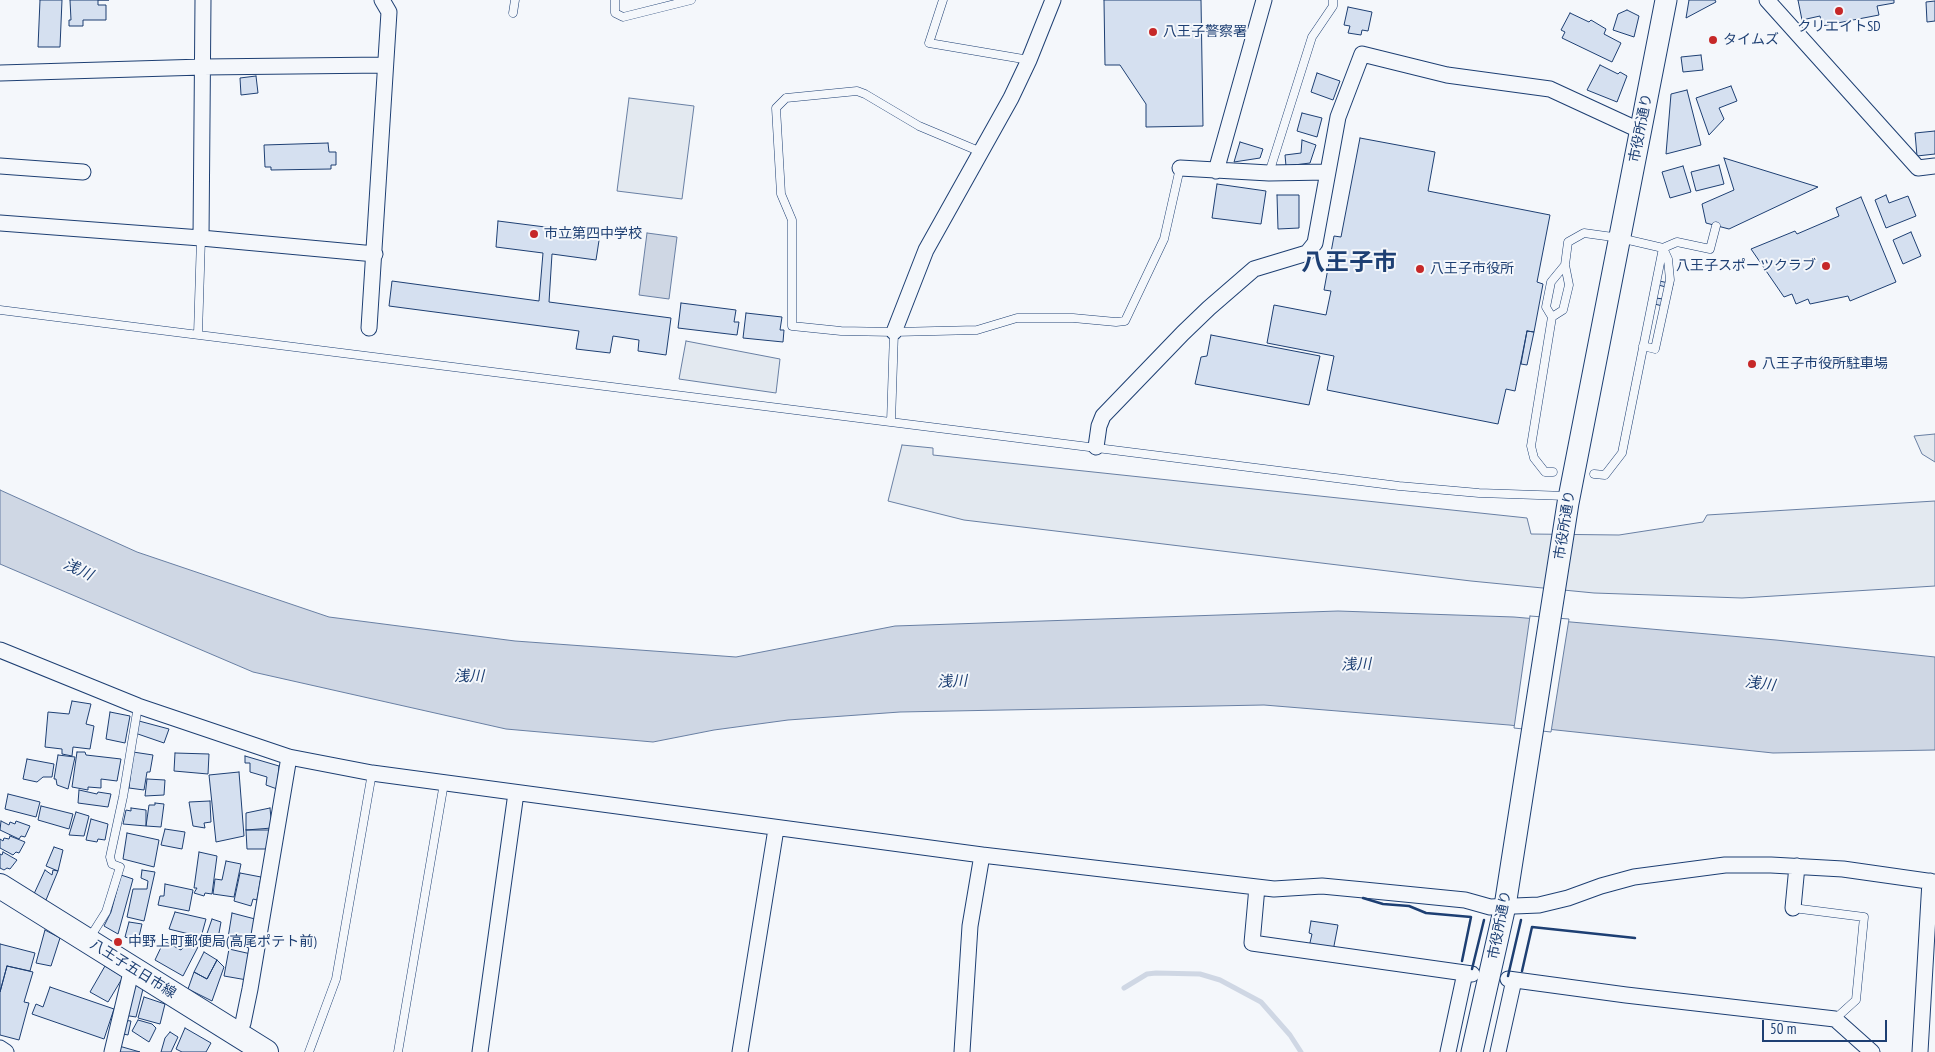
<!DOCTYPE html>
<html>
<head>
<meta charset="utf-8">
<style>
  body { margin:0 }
  #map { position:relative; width:1935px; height:1052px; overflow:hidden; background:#f4f7fb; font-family:"PT Sans Narrow",sans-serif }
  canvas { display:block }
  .scale { position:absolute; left:1762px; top:1020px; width:125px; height:22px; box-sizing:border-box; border:2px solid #1d3f73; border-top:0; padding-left:6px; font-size:15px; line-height:18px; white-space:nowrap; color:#1d3f73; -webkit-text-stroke:4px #f4f7fb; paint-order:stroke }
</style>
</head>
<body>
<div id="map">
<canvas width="1935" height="1052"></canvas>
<div class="scale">50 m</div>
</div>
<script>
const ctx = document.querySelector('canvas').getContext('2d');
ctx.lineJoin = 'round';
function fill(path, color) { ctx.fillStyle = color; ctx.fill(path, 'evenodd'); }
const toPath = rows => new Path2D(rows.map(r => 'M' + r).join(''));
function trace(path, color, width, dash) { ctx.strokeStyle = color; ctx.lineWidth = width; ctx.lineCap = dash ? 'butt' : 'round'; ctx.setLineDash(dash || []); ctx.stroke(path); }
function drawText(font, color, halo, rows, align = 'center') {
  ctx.font = font + ' "PT Sans Narrow","Noto Sans JP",sans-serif'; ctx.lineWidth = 4; ctx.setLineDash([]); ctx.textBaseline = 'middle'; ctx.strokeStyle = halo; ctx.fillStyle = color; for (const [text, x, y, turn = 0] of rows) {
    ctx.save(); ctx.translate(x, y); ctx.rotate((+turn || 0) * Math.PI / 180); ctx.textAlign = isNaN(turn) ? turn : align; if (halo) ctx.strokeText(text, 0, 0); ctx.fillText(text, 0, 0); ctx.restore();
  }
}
const green = toPath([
  [629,98,694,106,682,199,617,191,629,98],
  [686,341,780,359,776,393,679,379,686,341],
  [1935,434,1935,462,1922,454,1914,436,1935,434],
  [902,445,933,448,933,455,1527,518,1531,534,1619,535,1703,522,1707,515,1935,501,1935,586,1742,598,1594,593,1471,581,964,520,888,501,902,445]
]);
const water = toPath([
  [647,233,677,237,669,299,639,295,647,233],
  [0,490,137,552,329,617,515,641,736,657,895,626,1338,611,1514,617,1776,640,1935,657,1935,750,1773,753,1509,725,1264,705,900,712,788,720,714,730,653,742,506,729,253,672,0,564,0,490]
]);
const pier = toPath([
  [1530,616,1569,619,1551,732,1514,728,1530,616]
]);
const stream = toPath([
  [1124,988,1147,974,1156,973,1200,974,1220,980,1261,1002,1290,1035,1301,1052]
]);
const building = toPath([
  [40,0,62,0,60,47,38,47,40,0],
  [70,0,109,0,98,0,98,5,106,5,106,20,83,20,83,26,69,26,69,20,71,20,70,0],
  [1104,0,1201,0,1203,126,1146,127,1146,104,1120,65,1105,65,1104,0],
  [1689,0,1715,0,1716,2,1686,18,1689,0],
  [1798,0,1894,0,1894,3,1877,6,1879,15,1822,26,1820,16,1802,20,1798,0],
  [1935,1,1935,21,1927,22,1926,2,1935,1],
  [1348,7,1372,12,1368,31,1362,30,1361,35,1348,33,1350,26,1344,25,1348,7],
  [1627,10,1639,16,1634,37,1613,30,1618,14,1627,10],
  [1570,13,1589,22,1591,20,1606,29,1604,34,1621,43,1612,62,1562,38,1565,32,1561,30,1570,13],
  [1701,55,1703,70,1683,72,1681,57,1701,55],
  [1600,65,1618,74,1620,72,1627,76,1617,102,1587,90,1600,65],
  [1317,73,1340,81,1333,100,1311,92,1317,73],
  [256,76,258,93,241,95,240,78,256,76],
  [1731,86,1737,101,1719,108,1724,119,1709,135,1696,98,1731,86],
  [1687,90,1701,145,1666,154,1671,94,1687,90],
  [1302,113,1322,118,1317,137,1297,131,1302,113],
  [1935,131,1935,154,1917,156,1915,133,1935,131],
  [1360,138,1435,152,1428,191,1550,215,1537,282,1543,284,1534,332,1527,331,1515,391,1506,389,1498,424,1327,390,1334,356,1267,343,1274,305,1326,315,1331,291,1324,290,1334,236,1341,237,1360,138],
  [1302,140,1316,145,1310,163,1286,166,1285,155,1301,153,1302,140],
  [1240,142,1263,149,1260,158,1234,162,1240,142],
  [328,143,329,152,336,152,336,165,331,165,331,169,271,170,271,167,265,167,264,145,328,143],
  [1724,158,1818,187,1729,229,1706,223,1702,204,1734,190,1724,158],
  [1719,165,1724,184,1696,191,1691,172,1719,165],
  [1683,166,1691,192,1670,198,1662,172,1683,166],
  [1217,184,1266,191,1261,224,1212,218,1217,184],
  [1277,195,1299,195,1299,228,1278,229,1277,195],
  [1886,195,1889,203,1908,196,1916,216,1886,228,1875,200,1886,195],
  [1861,197,1896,282,1850,301,1848,296,1810,304,1808,299,1796,304,1792,294,1784,297,1751,249,1795,231,1797,234,1839,216,1836,208,1861,197],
  [498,221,600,234,596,260,552,254,549,302,671,318,666,355,638,351,639,340,613,336,610,353,576,349,579,331,389,306,392,281,539,301,543,253,496,247,498,221],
  [1911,232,1921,256,1903,264,1893,240,1911,232],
  [1655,280,1673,284,1667,307,1650,303,1655,280],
  [1658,285,1666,287,1663,299,1656,298,1658,285],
  [681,303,736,310,734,322,739,322,737,335,678,328,681,303],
  [746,313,782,317,780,330,784,330,783,342,743,338,746,313],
  [1527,331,1534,332,1527,365,1521,364,1527,331],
  [1211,335,1320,356,1309,405,1195,384,1201,357,1207,356,1211,335],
  [72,701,91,704,86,724,94,726,90,749,73,747,72,756,62,754,62,749,45,747,48,712,69,714,72,701],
  [110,712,130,716,125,743,106,739,110,712],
  [139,721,169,729,164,743,135,733,139,721],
  [77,752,85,752,86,755,121,759,117,781,101,779,101,788,88,787,88,790,72,787,77,752],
  [133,752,153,755,150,772,147,772,144,790,129,788,133,752],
  [175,753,209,754,208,774,174,771,175,753],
  [58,755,75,757,68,789,57,785,56,779,54,779,58,755],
  [245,756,279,766,277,789,266,785,267,777,250,772,250,763,245,763,245,756],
  [27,759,54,764,52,777,43,777,37,782,23,779,27,759],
  [239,772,244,836,216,842,209,775,239,772],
  [147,779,165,780,164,795,145,796,147,779],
  [79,790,97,794,98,792,111,794,108,807,78,803,79,790],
  [8,794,40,802,36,817,5,809,8,794],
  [210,801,211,822,204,823,205,828,193,826,189,802,210,801],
  [155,803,164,804,161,827,146,826,149,805,155,805,155,803],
  [41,806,73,814,69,829,38,820,41,806],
  [131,808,146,810,146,826,123,824,126,810,131,811,131,808],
  [270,808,272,828,246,830,246,813,270,808],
  [76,812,89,816,84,836,69,835,76,812],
  [91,819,108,824,105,840,98,839,97,842,86,840,91,819],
  [1,821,9,825,10,822,15,824,16,821,30,826,25,837,21,836,19,839,0,830,1,821],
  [165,829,185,832,182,849,161,845,165,829],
  [246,830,269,830,271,849,247,849,246,830],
  [127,833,159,840,154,867,123,859,127,833],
  [10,836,25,842,19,853,16,852,13,855,0,848,0,839,3,841,4,838,9,839,10,836],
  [54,847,63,850,58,871,46,866,54,847],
  [3,852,17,860,10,869,7,868,4,870,0,868,0,854,2,855,3,852],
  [199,852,217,856,212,894,205,893,204,896,194,893,197,888,194,888,199,852],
  [226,861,241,864,234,897,213,894,215,879,222,880,226,861],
  [45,870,52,875,53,870,58,871,46,900,33,896,45,870],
  [142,870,155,872,144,921,127,917,133,889,147,889,148,881,141,878,142,870],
  [240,873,261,877,257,900,253,899,251,906,234,901,240,873],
  [121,875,133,879,118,934,104,926,111,912,121,875],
  [165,884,193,890,189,911,158,905,160,896,164,896,165,884],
  [175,912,206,919,201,937,169,929,175,912],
  [232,913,255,919,250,948,227,944,232,913],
  [212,919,221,922,217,944,204,942,212,919],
  [1311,921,1338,925,1333,951,1309,947,1312,934,1309,933,1311,921],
  [129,922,142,924,138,941,125,937,129,922],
  [45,930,60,938,51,966,36,963,45,930],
  [189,940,199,945,183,976,155,960,164,941,181,950,189,940],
  [0,944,35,953,30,971,7,966,0,992,0,944],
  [229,949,251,954,247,980,224,976,229,949],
  [204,952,217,960,207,979,194,972,204,952],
  [217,960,224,967,212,1001,188,989,194,972,207,979,217,960],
  [7,966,33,972,24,1002,29,1003,19,1040,0,1035,0,992,7,966],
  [105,966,123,977,108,1002,90,992,105,966],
  [131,983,143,989,136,1017,123,1015,131,983],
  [50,987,114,1009,104,1039,32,1014,36,1004,43,1007,50,987],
  [144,997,165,1004,160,1024,138,1018,144,997],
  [122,1020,131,1021,128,1035,119,1033,122,1020],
  [138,1020,152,1024,156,1028,149,1042,132,1031,138,1020],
  [185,1028,211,1043,206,1052,182,1052,176,1049,185,1028],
  [170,1032,178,1037,171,1052,161,1052,165,1038,170,1032],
  [119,1046,140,1052,118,1052,119,1046]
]);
const lane = toPath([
  [615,0,615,13,623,17,691,0],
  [943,0,929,43,1029,60],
  [513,13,515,0],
  [981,152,919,126,865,94,857,91,786,98,776,108,781,194,792,220,792,326,841,331,894,332,977,330,1017,318,1073,318,1116,322,1125,321,1164,239,1180,168],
  [1269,173,1312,37,1333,6,1333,0],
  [1565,265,1551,282,1546,307,1552,317,1563,310,1569,285,1565,265,1568,242,1584,233,1620,238,1663,248,1677,242,1710,249,1716,226],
  [0,310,1399,486,1479,493,1567,496],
  [1552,317,1531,446,1534,458,1545,472,1553,472],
  [198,334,201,238],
  [1643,346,1655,349,1670,280,1668,259,1663,248],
  [891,422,894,332],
  [1594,474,1605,475,1622,453,1663,248],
  [1793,908,1864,917,1856,1000,1835,1019],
  [89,939,106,912,120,867,112,864,110,857,123,797,138,706],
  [309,1052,336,979,372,773],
  [398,1052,444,783]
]);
const street = toPath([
  [1767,0,1918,168,1935,166],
  [0,73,203,67,385,65],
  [0,166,83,172],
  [1180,168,1269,173,1327,172],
  [1216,171,1264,0],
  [0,223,201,238,375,254],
  [201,238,203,0],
  [369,328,389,12,382,0],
  [894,332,926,250,1011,98,1029,60,1053,0],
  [1096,447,1099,426,1103,416,1183,333,1209,308,1254,269,1307,253,1315,243,1338,117,1362,54,1447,75,1550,89,1641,131],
  [0,650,138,706,289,757,372,773,982,855,1274,889,1322,886,1364,890,1465,900,1490,907,1539,905,1568,898,1601,886,1634,877,1725,865,1771,865,1843,869,1935,882],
  [1257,887,1252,943,1472,974],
  [1793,908,1797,866],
  [1508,979,1626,995,1835,1019,1872,1052],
  [236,1033,243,1023,250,989,289,757],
  [0,1048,6,1052],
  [112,1052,132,968],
  [480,1052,516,793],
  [740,1052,776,829],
  [962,1052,970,926,982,855],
  [1448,1052,1465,973],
  [1498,1052,1514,980],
  [1920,1052,1930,881]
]);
const secondary = toPath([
  [1472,1052,1505,906,1568,503,1666,0]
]);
const primary = toPath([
  [0,886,266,1052]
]);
const wall = toPath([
  [1363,898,1383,904,1409,906,1426,913,1471,917,1462,961],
  [1472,969,1484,920],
  [1522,971,1532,927,1635,938],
  [1508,976,1521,920]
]);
const markers = [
  [1839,11,5,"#c62828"],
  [1153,32,5,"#c62828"],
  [1713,40,5,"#c62828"],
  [534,234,5,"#c62828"],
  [1826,266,5,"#c62828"],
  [1420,269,5,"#c62828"],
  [1752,364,5,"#c62828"],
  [118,942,5,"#c62828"]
];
const poiNames = [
  ["クリエイトSD",1839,27,"center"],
  ["八王子警察署",1163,32],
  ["タイムズ",1723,40],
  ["市立第四中学校",544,234],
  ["八王子スポーツクラブ",1816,266,"right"],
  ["八王子市役所",1430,269],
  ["八王子市役所駐車場",1762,364],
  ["中野上町郵便局(高尾ポテト前)",128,942]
];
const streetNames = [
  ["市役所通り",1641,128,-79],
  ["市役所通り",1565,525,-81],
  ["市役所通り",1500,925,-79],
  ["八王子五日市線",133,969,32]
];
const waterNames = [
  ["浅川",78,570,25],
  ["浅川",1356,665,-2],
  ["浅川",469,677],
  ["浅川",952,682,-2],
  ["浅川",1760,684,8]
];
const townNames = [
  ["八王子市",1349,263]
];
fill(green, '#e3e9f0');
trace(green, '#687fa3', 1);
fill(water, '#cfd7e4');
trace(water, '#687fa3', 1);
fill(pier, '#f4f7fb');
trace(pier, '#687fa3', 1);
trace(stream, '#cfd7e4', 5);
fill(building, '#d5e0f0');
trace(building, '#1d3f73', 1);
trace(lane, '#1d3f73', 9);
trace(street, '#1d3f73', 17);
trace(secondary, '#1d3f73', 23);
trace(primary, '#1d3f73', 26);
trace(lane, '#f4f7fb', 8);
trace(street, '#f4f7fb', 15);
trace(secondary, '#f4f7fb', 21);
trace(primary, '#f4f7fb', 24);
trace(wall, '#1d3f73', 2.5);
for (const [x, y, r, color] of markers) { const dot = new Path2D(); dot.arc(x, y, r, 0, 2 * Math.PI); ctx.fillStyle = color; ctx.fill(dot); trace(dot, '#f4f7fb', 2); }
drawText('14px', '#1d3f73', '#f4f7fb', poiNames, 'left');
drawText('14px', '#1d3f73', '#f4f7fb', streetNames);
drawText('italic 15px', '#1d3f73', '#f4f7fb', waterNames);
drawText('bold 24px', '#1d3f73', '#f4f7fb', townNames);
</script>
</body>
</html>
